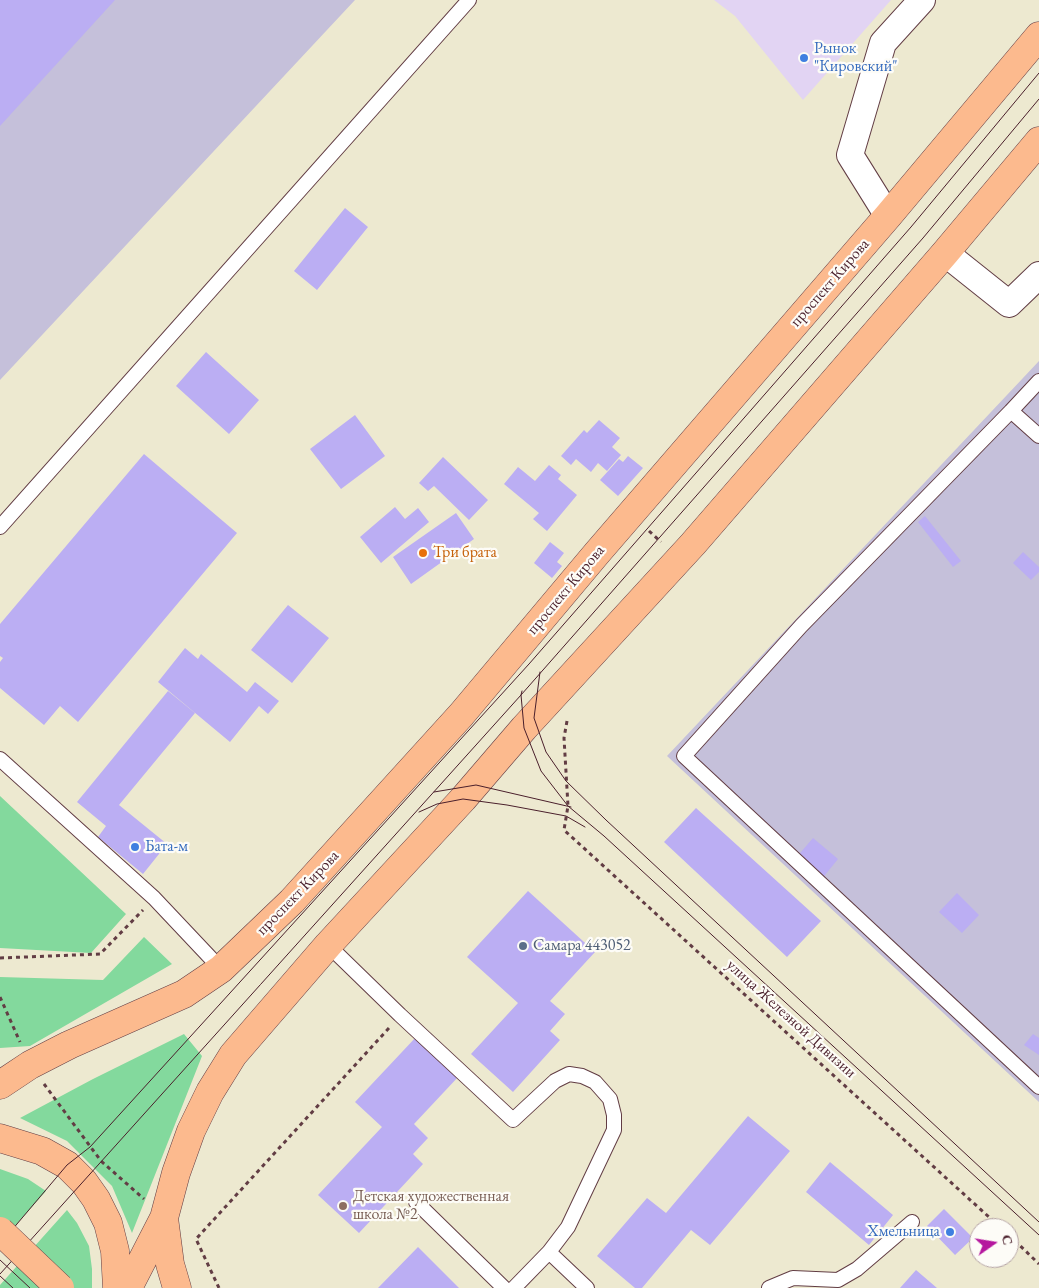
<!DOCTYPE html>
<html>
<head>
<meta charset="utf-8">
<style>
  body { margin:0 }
  #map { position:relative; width:1039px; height:1288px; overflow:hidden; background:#ede9d0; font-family:"EB Garamond",serif }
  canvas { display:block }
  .north { position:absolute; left:969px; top:1218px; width:50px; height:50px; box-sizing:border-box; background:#fdfcf7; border:1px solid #b5a4a5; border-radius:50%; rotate:77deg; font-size:14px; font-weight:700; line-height:20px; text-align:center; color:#4a1f2b }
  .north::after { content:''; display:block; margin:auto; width:18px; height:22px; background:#b5179e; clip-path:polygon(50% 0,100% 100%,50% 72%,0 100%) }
</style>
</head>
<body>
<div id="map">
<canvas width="1039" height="1288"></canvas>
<div class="north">С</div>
</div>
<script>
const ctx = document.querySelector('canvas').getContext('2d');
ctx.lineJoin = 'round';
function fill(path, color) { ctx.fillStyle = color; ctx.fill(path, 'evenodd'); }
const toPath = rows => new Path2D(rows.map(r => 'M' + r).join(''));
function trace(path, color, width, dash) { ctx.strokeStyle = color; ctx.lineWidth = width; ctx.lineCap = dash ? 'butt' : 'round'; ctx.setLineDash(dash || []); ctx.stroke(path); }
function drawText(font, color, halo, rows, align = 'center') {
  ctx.font = font + ' "EB Garamond",serif'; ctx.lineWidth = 4.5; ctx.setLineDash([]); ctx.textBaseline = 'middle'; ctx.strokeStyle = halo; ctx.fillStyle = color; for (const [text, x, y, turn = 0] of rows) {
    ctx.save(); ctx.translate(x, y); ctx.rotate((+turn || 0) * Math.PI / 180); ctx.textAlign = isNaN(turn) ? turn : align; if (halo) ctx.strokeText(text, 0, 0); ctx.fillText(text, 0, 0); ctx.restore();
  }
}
const built = toPath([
  [714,0,891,0,803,100,735,16]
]);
const industrial = toPath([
  [0,0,355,0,0,380],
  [1039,361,1039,1102,667,756]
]);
const green = toPath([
  [0,796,126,914,91,953,0,948],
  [144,937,172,964,30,1046,0,1048,0,977,103,980],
  [184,1034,202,1056,132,1233,112,1186,67,1141,20,1118,93,1079],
  [0,1169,28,1179,46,1191,0,1243],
  [67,1210,77,1223,89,1246,92,1269,92,1288,0,1288,0,1285]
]);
const building = toPath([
  [0,0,115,0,0,126],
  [345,208,368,227,317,290,294,271],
  [206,352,259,400,229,434,176,386],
  [355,415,385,456,341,489,310,449],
  [599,420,620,438,612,447,621,455,607,471,598,463,591,472,576,459,571,465,561,456,584,430,587,433],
  [144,454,237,533,78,722,60,706,44,725,0,688,0,662,3,658,0,656,0,624],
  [628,456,643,468,618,496,600,480,619,459,623,462],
  [443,457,488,500,469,520,434,486,428,491,419,483],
  [549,465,561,475,558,479,577,495,547,531,533,519,539,513,504,484,518,467,535,481],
  [395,507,405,519,418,508,429,522,381,563,360,537],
  [456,513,474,539,411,584,393,557],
  [925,516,961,561,953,567,918,522],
  [550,542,564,553,557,562,562,566,552,578,534,563],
  [1023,552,1039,567,1039,572,1031,580,1013,563],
  [288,605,329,638,292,683,251,650],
  [185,648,198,659,201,654,247,692,255,682,279,701,268,714,259,706,230,742,158,682],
  [168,691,195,713,119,805,167,844,143,874,98,837,106,826,77,802],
  [696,808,821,921,787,957,664,842],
  [813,838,838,859,821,880,795,859],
  [528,891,595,952,550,1001,565,1014,550,1031,560,1040,513,1092,471,1054,518,1003,467,957],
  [957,893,979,915,962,933,939,912],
  [1033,1034,1039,1038,1039,1055,1024,1045],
  [417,1036,459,1076,414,1124,428,1138,413,1154,423,1164,359,1233,318,1195,382,1127,355,1102],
  [748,1116,790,1151,710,1245,691,1230,642,1288,635,1288,597,1256,647,1198,666,1213],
  [830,1162,893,1215,869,1245,806,1192],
  [944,1209,973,1238,955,1255,927,1226],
  [418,1247,459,1288,378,1288],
  [916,1270,937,1288,900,1288]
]);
const path = toPath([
  [649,531,661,542],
  [567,721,564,738,568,806,564,830,1001,1228],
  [0,958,100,954,143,910],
  [0,997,20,1042],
  [44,1084,101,1161,144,1199],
  [1009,1235,1039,1264],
  [219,1288,196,1239,389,1028]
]);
const service = toPath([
  [1039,381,1011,411,1039,436],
  [1011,411,801,626,684,756,1039,1087],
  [0,527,469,0],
  [0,759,154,898,221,969],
  [328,945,400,1015,513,1120,555,1081,569,1074,582,1076,595,1082,610,1099,614,1115,614,1130,568,1227,549,1252,587,1288],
  [416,1202,504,1288],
  [514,1288,549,1252],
  [769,1288,793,1278,838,1280,857,1269,912,1222]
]);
const minor = toPath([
  [888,216,850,155,883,43,922,0],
  [945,253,1009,304,1039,275]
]);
const primary = toPath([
  [0,1085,30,1065,69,1045,184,994,221,969,292,901,461,715,597,553,888,216,1039,36],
  [0,1138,42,1151,67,1165,84,1182,96,1199,108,1223,115,1251,117,1288],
  [164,1218,170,1264,177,1288],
  [128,1288,164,1218,176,1173,191,1131,210,1092,233,1055,328,945,463,799,524,728,693,544,945,253,1039,141]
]);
const tram = toPath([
  [540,672,534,718,546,752,566,781,606,820,1039,1222],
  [522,691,521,695,524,728,541,771,568,806,604,836,1039,1235],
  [434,792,476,785,571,807],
  [419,812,437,804,463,799,507,805,566,816,585,827],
  [0,1244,67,1165,90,1147,529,664,911,227,1039,73],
  [0,1260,30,1288],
  [0,1274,521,695,923,238,1039,99],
  [0,1276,13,1288]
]);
const primaryBridge = toPath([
  [0,1231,60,1288]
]);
const markers = [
  [804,58,5,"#3f7fe0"],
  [423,553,5,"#e8710a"],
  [135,847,5,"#3f7fe0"],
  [523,946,5,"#5c6f8a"],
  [343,1206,5,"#8d6e63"],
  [950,1232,5,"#3f7fe0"]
];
const shopNames = [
  ["Рынок",814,49],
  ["\"Кировский\"",814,67],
  ["Бата-м",145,847],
  ["Хмельница",940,1232,"right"]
];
const streetNames = [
  ["проспект Кирова",830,283,-49],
  ["проспект Кирова",566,590,-50],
  ["проспект Кирова",298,893,-46],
  ["улица Железной Дивизии",791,1019,42]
];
const foodNames = [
  ["Три брата",433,553]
];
const serviceNames = [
  ["Самара 443052",533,946]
];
const educationNames = [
  ["Детская художественная",353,1197],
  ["школа №2",353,1215]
];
fill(built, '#e2d4f3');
fill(industrial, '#c5c0da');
fill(green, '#83d99d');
fill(building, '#bbaef3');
trace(service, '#623d44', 16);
trace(minor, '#623d44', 28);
trace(primary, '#623d44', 29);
trace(path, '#623d44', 3, [4, 4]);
trace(service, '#fff', 14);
trace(minor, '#fff', 26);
trace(primary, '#fcba8e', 28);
trace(tram, '#4a1f2b', 1);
trace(primaryBridge, '#623d44', 29, []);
trace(primaryBridge, '#fcba8e', 28);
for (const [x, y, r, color] of markers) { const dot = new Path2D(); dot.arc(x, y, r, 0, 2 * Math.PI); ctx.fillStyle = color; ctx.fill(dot); trace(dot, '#fdfcf7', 2); }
drawText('16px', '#366cbe', '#fdfcf7', shopNames, 'left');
drawText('16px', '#4a1f2b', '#fdfcf7', streetNames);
drawText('16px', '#c56008', '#fdfcf7', foodNames, 'left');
drawText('16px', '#4e5e75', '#fdfcf7', serviceNames, 'left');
drawText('16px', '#785e54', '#fdfcf7', educationNames, 'left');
</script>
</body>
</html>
